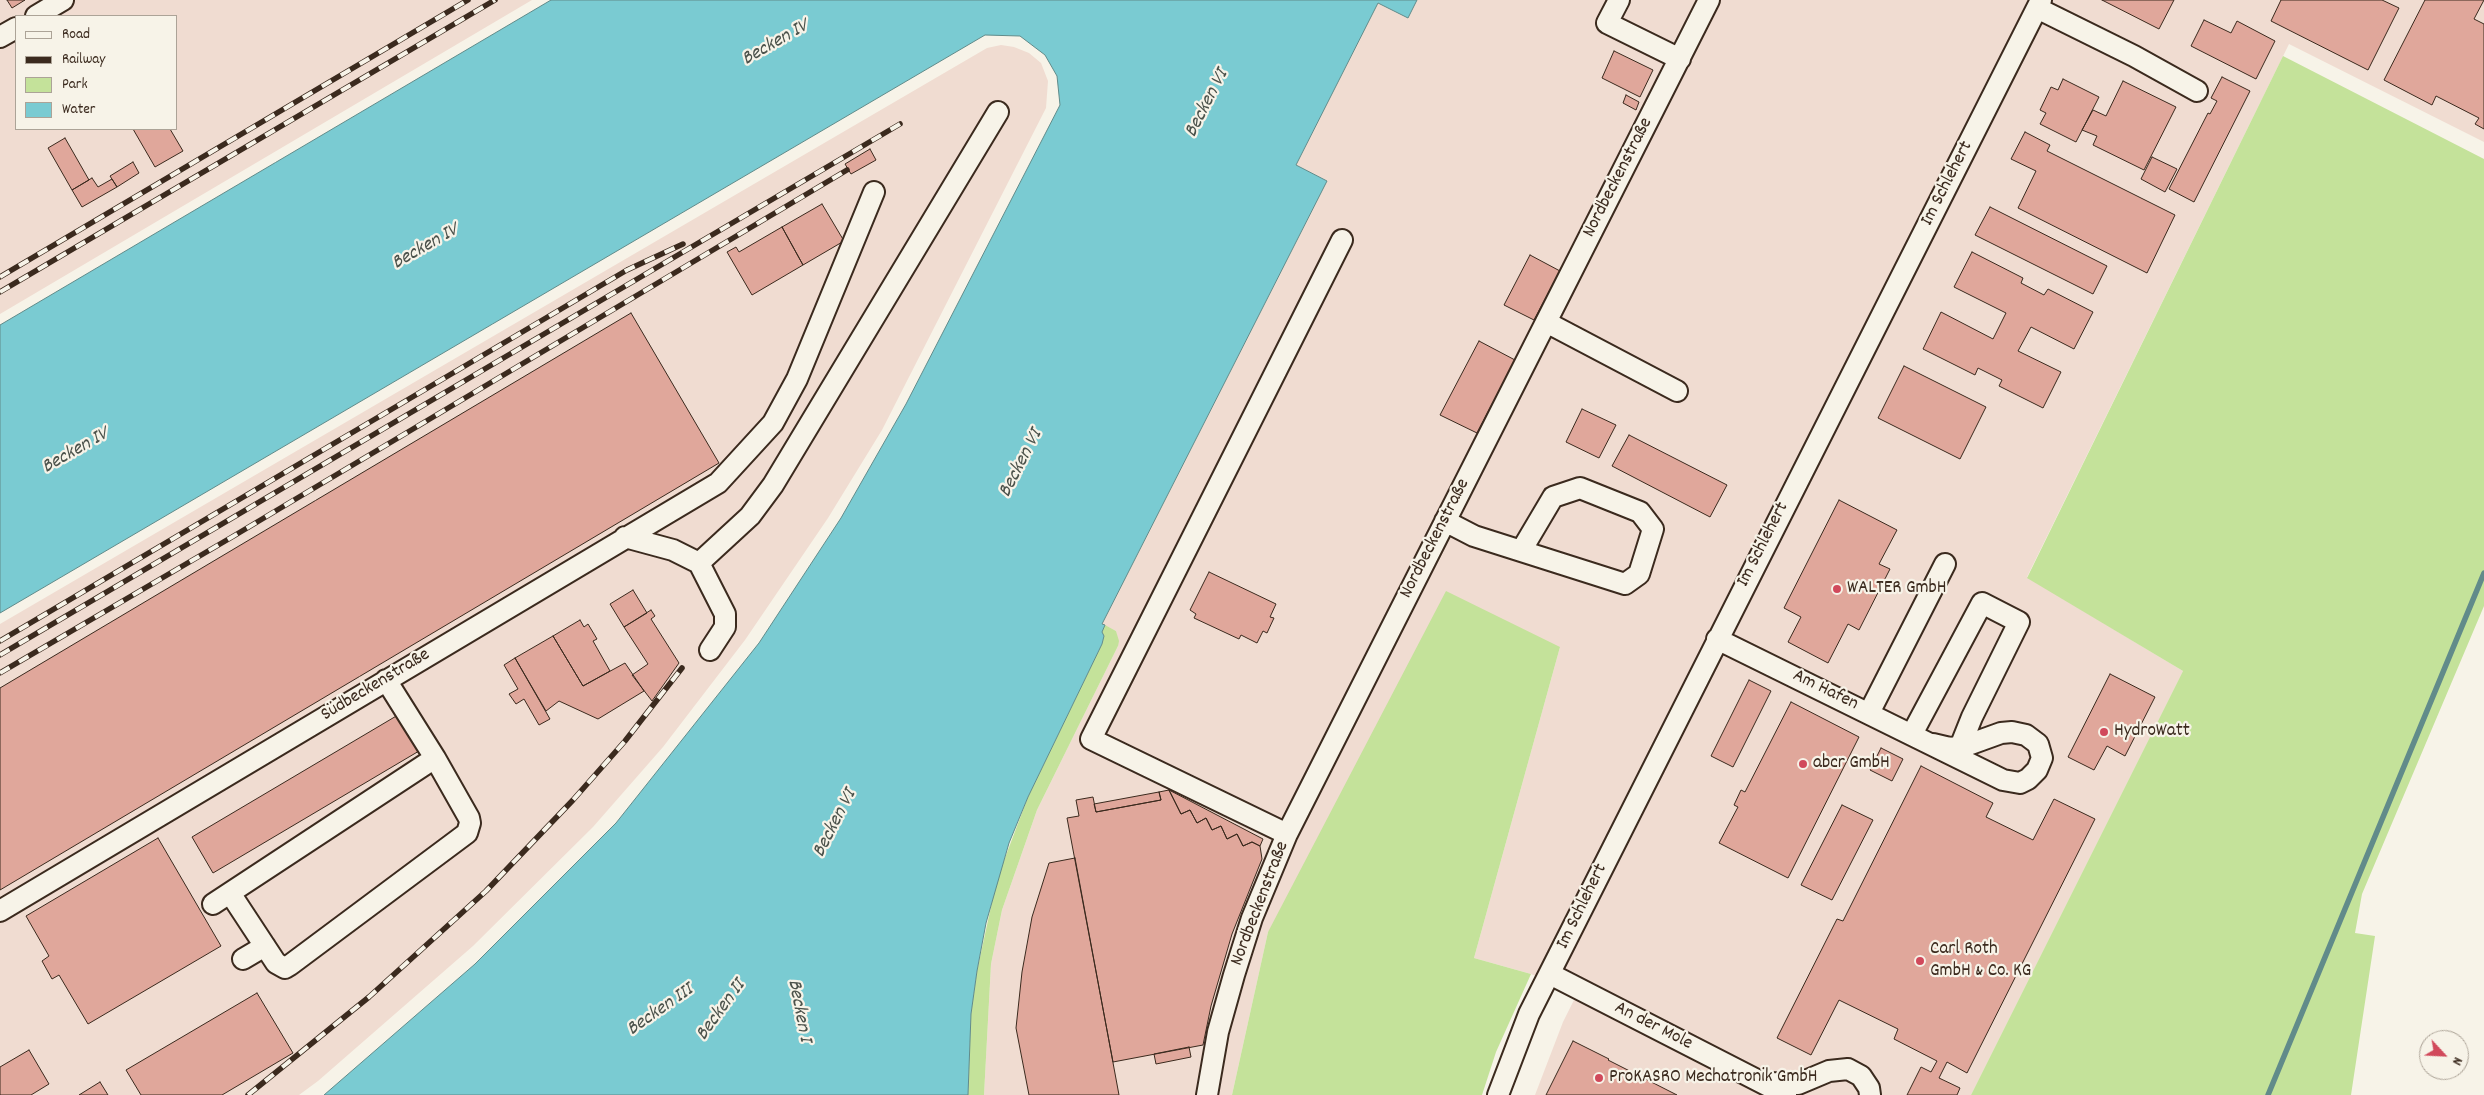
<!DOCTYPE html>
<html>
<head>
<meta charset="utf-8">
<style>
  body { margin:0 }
  #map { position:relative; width:2484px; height:1095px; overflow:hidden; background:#f7f3e8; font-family:Dekko,sans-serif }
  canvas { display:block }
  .legend { position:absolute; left:15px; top:15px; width:162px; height:115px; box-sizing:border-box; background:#f7f3e8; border:1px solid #aca397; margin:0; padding:6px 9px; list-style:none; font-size:15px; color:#3b2a1e }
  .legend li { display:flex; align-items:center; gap:10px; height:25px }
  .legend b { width:25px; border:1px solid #aca397 }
  .north { position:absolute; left:2419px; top:1030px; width:50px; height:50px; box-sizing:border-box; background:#f7f3e8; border:1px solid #aca397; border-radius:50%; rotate:115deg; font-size:14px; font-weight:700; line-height:20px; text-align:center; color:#3b2a1e }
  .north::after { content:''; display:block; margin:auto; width:18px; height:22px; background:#d1495b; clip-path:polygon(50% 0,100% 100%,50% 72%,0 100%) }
</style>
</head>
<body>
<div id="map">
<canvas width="2484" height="1095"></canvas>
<ul class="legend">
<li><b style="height:6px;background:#f7f3e8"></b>Road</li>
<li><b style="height:6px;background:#3b2a1e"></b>Railway</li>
<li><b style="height:14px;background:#c4e29a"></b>Park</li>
<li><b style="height:14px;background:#7acbd2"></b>Water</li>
</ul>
<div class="north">N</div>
</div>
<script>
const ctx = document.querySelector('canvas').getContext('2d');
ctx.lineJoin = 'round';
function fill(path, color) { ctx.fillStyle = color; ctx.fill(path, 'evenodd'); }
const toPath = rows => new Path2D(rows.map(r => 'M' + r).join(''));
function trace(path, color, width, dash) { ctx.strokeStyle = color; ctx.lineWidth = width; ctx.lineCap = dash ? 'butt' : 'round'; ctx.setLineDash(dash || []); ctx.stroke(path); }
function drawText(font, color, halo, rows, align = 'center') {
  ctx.font = font + ' Dekko,sans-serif'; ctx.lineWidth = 4.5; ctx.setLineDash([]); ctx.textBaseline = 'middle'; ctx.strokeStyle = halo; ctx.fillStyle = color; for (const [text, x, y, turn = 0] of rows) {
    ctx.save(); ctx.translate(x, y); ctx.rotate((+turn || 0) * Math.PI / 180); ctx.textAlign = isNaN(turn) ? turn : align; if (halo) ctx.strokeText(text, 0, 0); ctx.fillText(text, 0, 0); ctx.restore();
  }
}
const built = toPath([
  [0,0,532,0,0,314],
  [16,16,176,16,176,129,16,129],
  [1417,0,2484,0,2484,142,2289,44,2027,577,2183,671,1971,1095,1535,1095,1563,1022,1577,994,1531,974,1474,958,1560,647,1268,932,1232,1095,984,1095,991,964,1002,910,1037,810,1118,646,1116,631,1102,624,1327,181,1296,165,1378,3,1408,17],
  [1001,45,1014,47,1029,53,1041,63,1048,81,1046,108,882,430,828,518,745,640,663,747,593,827,473,946,318,1081,299,1095,0,1095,0,624,987,48]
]);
const green = toPath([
  [2283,56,2484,159,2484,606,2362,894,2355,933,2375,936,2351,1095,1971,1095,2183,671,2027,578],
  [1446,591,1560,647,1474,958,1531,974,1496,1052,1482,1095,1232,1095,1268,932],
  [1105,625,1116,631,1119,641,1118,646,1037,810,1002,910,991,964,984,1095,968,1095,971,1014,977,971,997,879,1028,797,1102,644,1104,636,1102,632]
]);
const water = toPath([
  [551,0,1417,0,1408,18,1378,3,1296,165,1327,181,1102,624,1105,625,1102,632,1104,636,1102,644,1028,797,1009,843,986,923,977,971,971,1014,968,1095,324,1095,475,964,616,823,759,643,841,518,906,404,1060,105,1057,76,1045,55,1020,36,985,35,0,613,0,325,551,0]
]);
const stream = toPath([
  [2268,1095,2484,573]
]);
const building = toPath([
  [7,0,25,0,12,8,7,0],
  [2102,0,2174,0,2159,29,2102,0],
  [2281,0,2382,0,2399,8,2368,70,2271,21,2281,0],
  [2425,0,2484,0,2474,19,2484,24,2484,129,2475,124,2479,118,2436,96,2432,105,2384,80,2425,0],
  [2204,20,2231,33,2237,21,2275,41,2256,79,2191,46,2204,20],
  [1614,51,1653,70,1640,97,1602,78,1614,51],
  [2222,77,2250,91,2194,202,2169,189,2208,113,2210,114,2217,101,2211,98,2222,77],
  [2063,79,2099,97,2076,142,2040,124,2046,113,2040,110,2051,87,2058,90,2063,79],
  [2123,81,2176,107,2144,170,2093,145,2097,136,2082,130,2093,110,2106,116,2123,81],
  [1626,95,1639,102,1636,110,1623,103,1626,95],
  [133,129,170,129,183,151,155,167,133,129],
  [2025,132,2050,145,2047,151,2175,215,2147,273,2018,208,2036,171,2011,159,2025,132],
  [65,138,89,180,72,190,48,148,65,138],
  [870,149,876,160,851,174,845,164,870,149],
  [2152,157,2177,169,2165,192,2141,179,2152,157],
  [133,162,139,173,117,187,110,176,133,162],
  [92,178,98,187,112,179,117,187,82,207,72,190,92,178],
  [822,204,844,241,803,265,782,227,822,204],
  [1990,207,2107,266,2093,294,1975,235,1990,207],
  [782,227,803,265,752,295,727,252,736,247,739,252,782,227],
  [1972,252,2023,278,2021,283,2044,295,2048,289,2093,312,2074,349,2031,327,2018,351,2061,372,2043,408,1999,386,2002,380,1978,368,1975,375,1923,349,1941,312,1993,339,2006,313,1954,287,1972,252],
  [1530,255,1560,271,1534,320,1504,305,1530,255],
  [631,313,719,463,0,890,0,688,631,313],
  [1479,341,1515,360,1477,433,1440,415,1479,341],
  [1904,366,1986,407,1960,459,1878,418,1904,366],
  [1582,409,1616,425,1599,458,1566,442,1582,409],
  [1629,435,1727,485,1710,517,1612,466,1629,435],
  [1839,500,1897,530,1879,564,1890,569,1859,630,1848,624,1828,663,1788,642,1801,617,1784,608,1839,500],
  [1209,572,1276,604,1270,617,1274,618,1267,633,1263,631,1257,643,1241,635,1239,639,1194,618,1196,614,1190,610,1209,572],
  [633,590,647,613,624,627,610,604,633,590],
  [651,610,655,616,651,619,679,663,652,701,632,675,648,664,624,627,651,610],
  [580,620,584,627,588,624,597,639,593,641,610,671,583,686,553,636,580,620],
  [553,636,583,686,625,663,644,691,598,719,559,701,546,711,515,658,553,636],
  [515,658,550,719,539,725,524,699,516,704,509,694,518,689,504,665,515,658],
  [2110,674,2155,697,2125,756,2107,746,2094,770,2068,757,2110,674],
  [1749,680,1771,691,1733,767,1711,756,1749,680],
  [1791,702,1859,737,1788,878,1719,843,1738,807,1734,805,1741,790,1745,792,1791,702],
  [398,715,419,751,213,873,192,837,398,715],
  [1881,748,1903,759,1892,781,1870,770,1881,748],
  [1921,766,1993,803,1986,817,2033,840,2054,799,2095,819,1967,1073,1947,1062,1939,1078,1960,1088,1957,1095,1907,1095,1921,1067,1931,1072,1937,1061,1894,1039,1898,1029,1839,1000,1811,1055,1777,1038,1837,919,1843,921,1921,766],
  [1169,790,1181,814,1190,810,1197,823,1206,818,1212,830,1221,826,1227,839,1237,834,1243,846,1252,842,1260,846,1262,859,1232,934,1211,1006,1203,1045,1113,1062,1067,818,1079,816,1076,800,1093,797,1096,812,1161,800,1159,792,1169,790],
  [1169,790,1263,839,1260,846,1252,842,1243,846,1237,834,1227,839,1221,826,1212,830,1206,818,1197,823,1190,810,1181,814,1169,790],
  [1159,792,1161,800,1096,812,1094,804,1159,792],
  [1842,805,1873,820,1832,900,1801,885,1842,805],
  [158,838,221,946,88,1024,59,975,52,979,42,961,49,956,26,916,158,838],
  [1075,858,1119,1095,1029,1095,1016,1028,1022,972,1032,917,1049,863,1075,858],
  [257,993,293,1053,222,1095,141,1095,126,1070,257,993],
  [1573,1041,1609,1059,1608,1060,1677,1095,1546,1095,1573,1041],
  [1189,1047,1191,1057,1156,1064,1154,1054,1189,1047],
  [29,1050,49,1084,31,1095,0,1095,0,1067,29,1050],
  [100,1082,108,1095,79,1095,100,1082]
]);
const minor = toPath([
  [1619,0,1607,23,1680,59],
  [2037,8,2134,56,2197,91],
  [36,16,63,0],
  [0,37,16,28],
  [1546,322,1677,391],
  [1445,521,1474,536,1625,584,1639,574,1653,529,1640,512,1580,488,1553,497,1521,551],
  [625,537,673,550,699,563,725,614,725,627,710,650],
  [699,563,750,516,773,485,998,112],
  [1717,639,2003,780,2020,783,2028,779,2037,770,2042,758,2038,744,2026,735,2012,732,2001,733,1965,746,1950,748,1933,744],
  [1869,713,1945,564],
  [1912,734,1982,603,2019,622,1972,717,1960,747],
  [1287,834,1091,739,1342,240],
  [230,893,276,963,285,968,290,965,467,833,470,823,469,818,435,758],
  [213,904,435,758,386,680],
  [0,911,718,483,773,423,797,379,874,192],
  [243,959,265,946],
  [1550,974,1786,1095],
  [1769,1083,1798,1084,1829,1071,1848,1069,1861,1076,1869,1088,1870,1095],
  [1207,1095,1218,1032,1234,975,1252,918,1287,834,1709,0],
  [1498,1095,1529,1014,2041,0]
]);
const rail = toPath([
  [0,277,468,0],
  [0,292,495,0],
  [0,641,627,270,683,244],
  [0,655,900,124],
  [0,673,232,537,847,170],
  [248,1095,369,997,486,891,573,800,625,741,682,668]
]);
const markers = [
  [1837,589,5,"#d1495b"],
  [2104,732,5,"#d1495b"],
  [1803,764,5,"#d1495b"],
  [1920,961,5,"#d1495b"],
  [1599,1078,5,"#d1495b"]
];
const streetNames = [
  ["Nordbeckenstraße",1619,178,-63],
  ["Im Schlehert",1948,184,-63],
  ["Nordbeckenstraße",1436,539,-63],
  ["Im Schlehert",1764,545,-63],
  ["Südbeckenstraße",376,686,-31],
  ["Am Hafen",1825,691,26],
  ["Nordbeckenstraße",1261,904,-69],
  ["Im Schlehert",1583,907,-64],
  ["An der Mole",1653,1027,27]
];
const poiNames = [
  ["WALTER GmbH",1847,589],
  ["HydroWatt",2114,732],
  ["abcr GmbH",1813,764],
  ["Carl Roth",1930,950],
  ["GmbH & Co. KG",1930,972],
  ["ProKASRO Mechatronik GmbH",1609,1078]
];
const waterNames = [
  ["Becken IV",776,44,-30],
  ["Becken VI",1208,104,-63],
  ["Becken IV",426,248,-30],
  ["Becken IV",76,452,-30],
  ["Becken VI",1022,464,-63],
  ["Becken VI",836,824,-63],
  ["Becken III",661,1011,-35],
  ["Becken II",722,1011,-54],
  ["Becken I",798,1011,79]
];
fill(built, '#f0dcd1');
fill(green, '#c4e29a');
fill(water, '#7acbd2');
trace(water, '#618b8a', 1);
trace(stream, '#618b8a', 5.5);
fill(building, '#e0a79b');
trace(building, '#3b2a1e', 1);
trace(minor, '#3b2a1e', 24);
trace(minor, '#f7f3e8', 20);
trace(rail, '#3b2a1e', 5.5);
trace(rail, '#f7f3e8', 4, [11]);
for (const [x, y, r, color] of markers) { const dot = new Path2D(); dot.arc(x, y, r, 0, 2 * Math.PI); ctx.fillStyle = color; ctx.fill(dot); trace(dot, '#f7f3e8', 2); }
drawText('19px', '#3b2a1e', '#f7f3e8', streetNames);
drawText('19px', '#3b2a1e', '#f7f3e8', poiNames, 'left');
drawText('italic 20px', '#4b524b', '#f7f3e8', waterNames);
</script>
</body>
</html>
